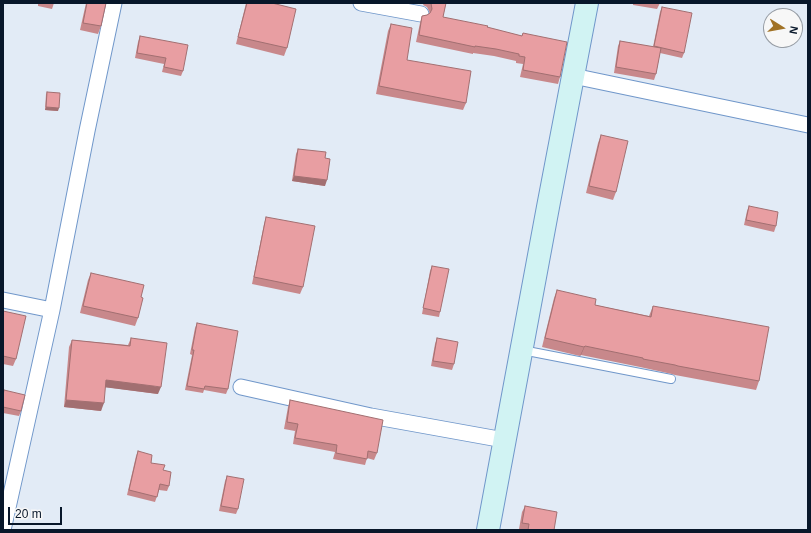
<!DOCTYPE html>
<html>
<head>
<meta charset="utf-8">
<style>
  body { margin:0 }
  #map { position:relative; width:811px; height:533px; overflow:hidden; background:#e2ebf6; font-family:Arial,sans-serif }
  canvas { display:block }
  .frame { position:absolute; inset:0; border:4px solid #08172a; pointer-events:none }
  .north { position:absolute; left:763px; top:8px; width:40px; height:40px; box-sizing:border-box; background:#f7f7f7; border:1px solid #979da5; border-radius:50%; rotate:101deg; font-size:11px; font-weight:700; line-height:16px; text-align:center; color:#08172a }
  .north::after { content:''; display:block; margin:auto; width:14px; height:18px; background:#a17225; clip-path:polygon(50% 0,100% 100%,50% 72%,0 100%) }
  .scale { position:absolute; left:8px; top:507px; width:54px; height:18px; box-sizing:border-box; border:2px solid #08172a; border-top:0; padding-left:5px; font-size:12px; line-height:14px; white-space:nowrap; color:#08172a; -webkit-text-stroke:3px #f7f7f7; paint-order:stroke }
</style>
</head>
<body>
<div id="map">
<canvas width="811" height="533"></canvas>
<div class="frame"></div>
<div class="north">N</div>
<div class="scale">20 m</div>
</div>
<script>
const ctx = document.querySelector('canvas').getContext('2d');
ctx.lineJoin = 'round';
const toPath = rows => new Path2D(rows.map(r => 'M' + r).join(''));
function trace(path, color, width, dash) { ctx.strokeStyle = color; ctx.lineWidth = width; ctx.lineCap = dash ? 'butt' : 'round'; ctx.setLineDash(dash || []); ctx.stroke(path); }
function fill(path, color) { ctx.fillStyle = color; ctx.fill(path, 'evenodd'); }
const lane = toPath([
  [522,350,671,379]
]);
const street = toPath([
  [361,3,421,14],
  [573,76,808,125],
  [3,300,52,310],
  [241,387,371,416,504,440],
  [3,530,52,310,87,131,114,3]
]);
const secondary = toPath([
  [488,530,548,207,587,3]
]);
const wall = toPath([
  [38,3,54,3,52,9,38,6],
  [86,3,106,3,101,26,98,34,80,30],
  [246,3,272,3,287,48,284,56,236,44],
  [424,3,446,3,443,17,522,36,523,33,560,77,558,84,520,77,523,64,516,63,516,61,494,56,473,53,473,54,416,42,420,23,422,16,427,15,430,14,429,11,427,7,423,5],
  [633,3,660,3,657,9,633,5],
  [662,7,684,53,682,58,660,53,656,74,654,80,614,73,618,46,620,41,653,47,660,12],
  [391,24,407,60,466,103,463,110,376,94,388,31],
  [140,36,183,71,181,76,162,72,164,64,135,58,138,42],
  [47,92,58,111,45,110,46,94],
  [601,135,616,192,613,200,586,193,598,143],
  [298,149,325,158,325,186,292,181,296,154],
  [749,206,776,226,774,232,744,225,747,211],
  [266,217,303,287,300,294,252,284,264,224],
  [432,266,440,312,439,317,422,314,430,271],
  [91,273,138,318,135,326,80,313,88,280],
  [557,290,595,305,649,316,653,306,759,381,756,390,675,375,672,374,640,367,581,355,580,356,542,347,554,298],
  [3,311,16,359,13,366,3,364],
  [197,323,228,389,226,394,204,390,203,393,185,390,192,355,190,354,195,328],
  [131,338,158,394,105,387,101,411,64,407,69,347,72,340,128,345],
  [437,338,454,364,452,370,431,366,435,344],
  [4,390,21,411,19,416,3,413,3,394],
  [290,400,377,453,374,460,367,458,365,465,333,459,335,452,293,444,295,431,284,429,288,407],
  [138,451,151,463,163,470,169,486,167,491,159,490,155,502,127,495,136,456],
  [227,476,238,509,236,514,219,511,225,481],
  [525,506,554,530,523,530,519,529,522,512]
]);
const shadedWall = toPath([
  [46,107,59,108,58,111,45,110],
  [294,176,327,180,325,186,292,181],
  [585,346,581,355,580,356,584,347],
  [106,380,161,387,158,394,103,387],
  [66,400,104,403,101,411,64,407]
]);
const building = toPath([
  [87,3,106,3,101,26,83,23,87,3],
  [247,3,272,3,296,9,287,48,238,37,247,3],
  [431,3,446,3,443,17,488,26,487,27,522,36,523,33,567,42,560,77,523,70,525,57,519,56,519,54,496,49,475,46,475,47,419,35,422,16,427,15,430,13,432,9,431,3],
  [662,7,692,13,684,53,654,46,662,7],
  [391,24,412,28,407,60,471,71,466,103,379,86,391,24],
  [140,36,188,45,183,71,164,67,166,58,137,53,140,36],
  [620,41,661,48,656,74,616,67,620,41],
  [47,92,60,93,59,108,46,107,47,92],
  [601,135,628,141,616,192,589,186,601,135],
  [298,149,326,152,325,158,330,159,327,180,294,176,298,149],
  [749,206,778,212,776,226,746,220,749,206],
  [266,217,315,226,303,287,254,277,266,217],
  [432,266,449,269,440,312,423,308,432,266],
  [91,273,144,285,141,297,143,298,138,318,83,306,91,273],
  [557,290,596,299,595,305,651,317,653,306,769,327,759,381,678,366,675,365,643,359,643,358,585,346,584,347,545,338,557,290],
  [3,311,26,316,16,359,3,356,3,311],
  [197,323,238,331,228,389,205,386,204,389,187,386,194,350,192,350,197,323],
  [131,338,167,343,161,387,106,380,104,403,66,400,72,340,130,346,131,338],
  [437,338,458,342,454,364,433,361,437,338],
  [4,390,25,395,21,411,3,407,3,396,4,390],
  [290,400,383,420,377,453,368,451,367,459,336,453,337,445,295,438,298,424,287,422,290,400],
  [138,451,152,455,151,463,165,465,163,470,171,472,169,486,160,484,157,497,129,490,138,451],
  [227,476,244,479,238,509,221,506,227,476],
  [525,506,557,512,554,530,528,530,529,524,522,523,525,506]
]);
trace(lane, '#7097ca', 10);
trace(street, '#7097ca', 17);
trace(secondary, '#7097ca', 24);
trace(lane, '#fff', 8);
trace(street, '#fff', 15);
trace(secondary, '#d1f3f3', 22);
fill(wall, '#c8888b');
fill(shadedWall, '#a26f71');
fill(building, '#e89ea2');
trace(building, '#a26f71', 1);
</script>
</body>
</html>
